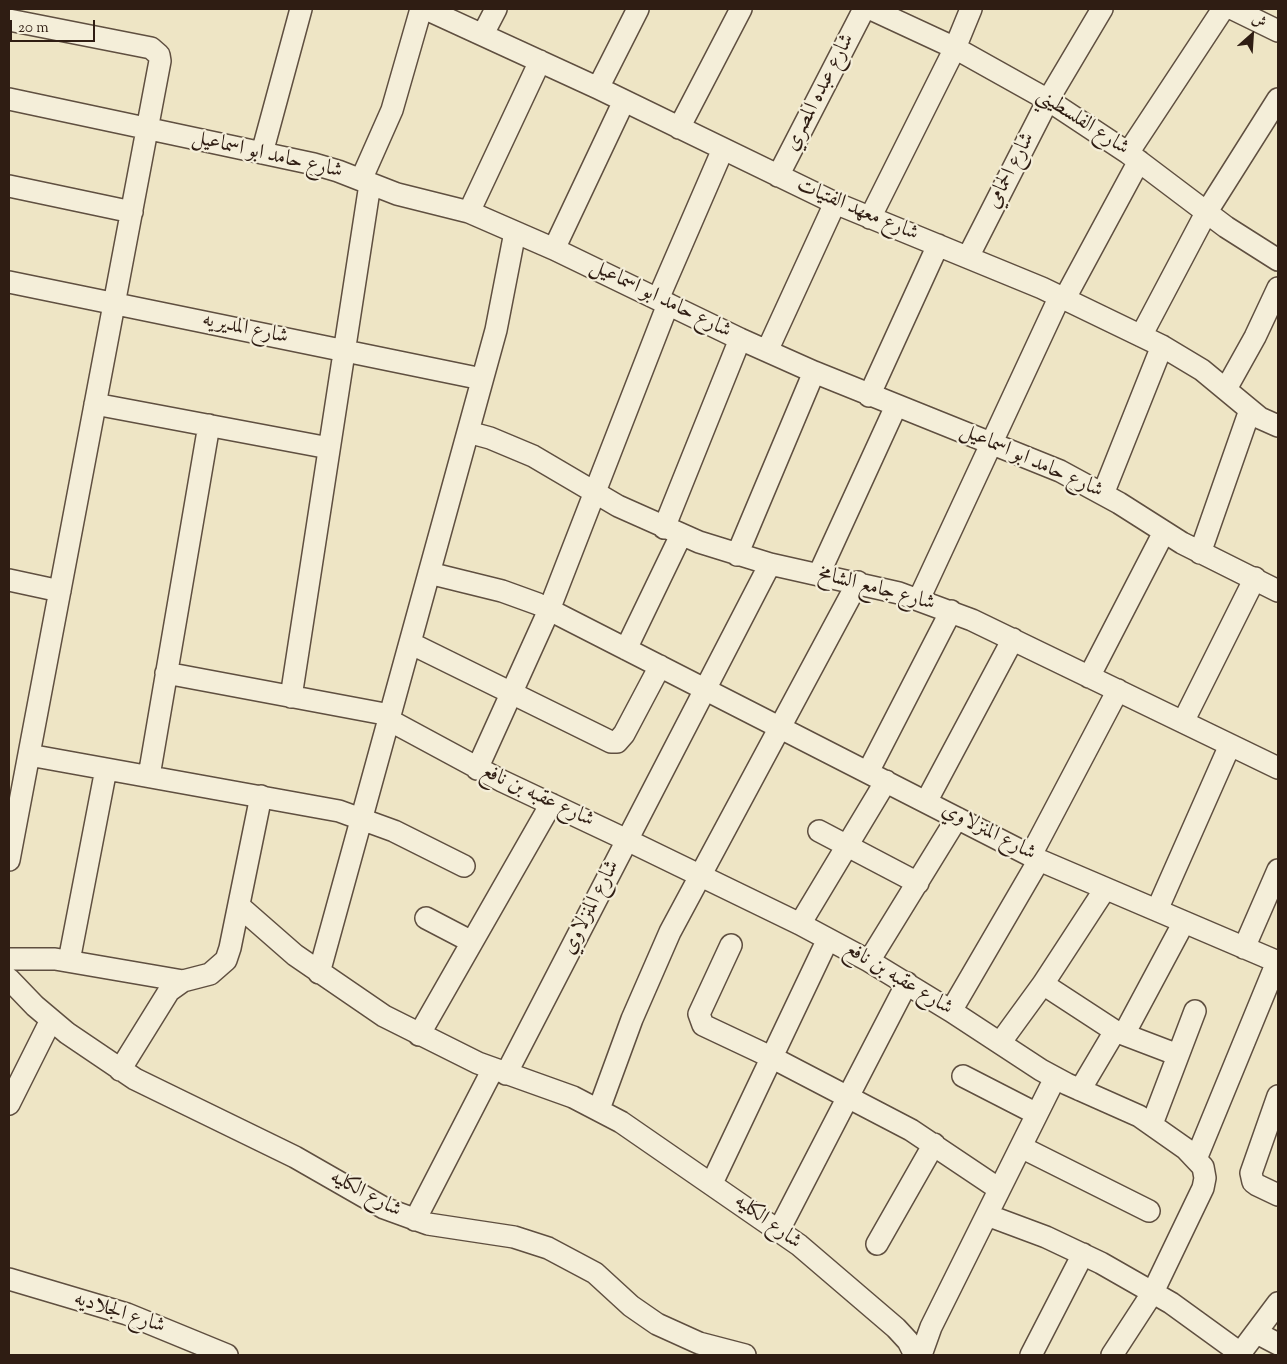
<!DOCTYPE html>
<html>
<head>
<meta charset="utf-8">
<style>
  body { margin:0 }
  #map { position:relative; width:1287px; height:1364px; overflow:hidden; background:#eee5c5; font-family:"Sorts Mill Goudy",Amiri,serif }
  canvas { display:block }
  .frame { position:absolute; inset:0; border:10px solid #2f1d13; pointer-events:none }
  .north { position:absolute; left:1227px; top:10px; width:50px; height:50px; -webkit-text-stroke:4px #f4eed9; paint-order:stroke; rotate:26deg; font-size:14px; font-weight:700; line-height:20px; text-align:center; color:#2f1d13 }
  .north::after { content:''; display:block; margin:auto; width:18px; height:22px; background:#2f1d13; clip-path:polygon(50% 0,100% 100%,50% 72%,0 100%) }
  .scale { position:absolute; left:10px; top:20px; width:85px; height:22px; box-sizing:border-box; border:2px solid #2f1d13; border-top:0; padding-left:6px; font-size:15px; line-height:18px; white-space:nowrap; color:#2f1d13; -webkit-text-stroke:4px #f4eed9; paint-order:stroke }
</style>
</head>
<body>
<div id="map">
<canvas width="1287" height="1364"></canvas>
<div class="frame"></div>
<div class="north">ش</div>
<div class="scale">20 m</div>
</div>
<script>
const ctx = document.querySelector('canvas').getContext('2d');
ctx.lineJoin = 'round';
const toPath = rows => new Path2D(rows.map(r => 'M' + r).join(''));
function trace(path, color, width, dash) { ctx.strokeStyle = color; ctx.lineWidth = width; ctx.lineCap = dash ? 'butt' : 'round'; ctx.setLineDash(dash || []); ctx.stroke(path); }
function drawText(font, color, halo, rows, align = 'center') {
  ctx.font = font + ' "Sorts Mill Goudy",Amiri,serif'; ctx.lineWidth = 4.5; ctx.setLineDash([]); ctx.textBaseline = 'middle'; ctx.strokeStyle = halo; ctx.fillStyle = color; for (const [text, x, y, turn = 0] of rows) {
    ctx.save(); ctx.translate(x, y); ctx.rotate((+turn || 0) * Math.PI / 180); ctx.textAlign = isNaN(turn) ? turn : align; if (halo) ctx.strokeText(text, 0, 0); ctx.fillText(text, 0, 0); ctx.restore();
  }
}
const street = toPath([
  [426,9,598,88,835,203,1042,288,1162,346,1202,370,1260,418,1278,426],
  [871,9,955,48,1048,100,1128,153,1226,227,1278,260],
  [1233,9,1278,31],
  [9,20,151,48,159,55,160,61,9,860],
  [483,34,496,9],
  [598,88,638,9],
  [9,99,314,164,338,171,397,194,469,212,554,249,740,339,814,372,1060,471,1119,503,1182,543,1278,591],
  [679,128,741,9],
  [262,153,301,9],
  [1128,153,1223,9],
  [778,176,864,9],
  [361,180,392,110,421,9],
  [9,186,132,212],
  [469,212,540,61],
  [870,218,955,48,971,9],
  [554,249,624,101],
  [968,257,1048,100,1102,9],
  [9,282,482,379],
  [1065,298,1139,161],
  [658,299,723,149],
  [1141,336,1206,213,1278,99],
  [767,351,835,203],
  [1226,389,1255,337,1278,288],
  [869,396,938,245],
  [95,404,329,448],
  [468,432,490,438,533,456,618,506,699,542,770,564,899,593,972,620,1278,768],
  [1103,494,1162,346],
  [664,528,740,339],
  [1200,553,1250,410],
  [737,555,814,372],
  [429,573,502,591,538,604,1039,860,1278,962],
  [819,574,896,406],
  [9,580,60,591],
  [919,599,1060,296],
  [410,643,611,742,617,742,624,734,660,666],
  [626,649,681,535],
  [166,673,390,715],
  [1089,677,1164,532],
  [291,697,370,184],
  [389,720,502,781,627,840,800,924,869,961,951,1011,1041,1070,1067,1084,1139,1116,1186,1149,1203,1167,1205,1178,1203,1188,1153,1292,1112,1355],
  [1183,722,1255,578],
  [29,755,339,811,394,831,464,866],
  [477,769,549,610,668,304],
  [868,772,951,611],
  [149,776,209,425],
  [926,802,1013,639],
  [819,831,918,883],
  [1031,855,1118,690],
  [239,906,295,955,384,1016,478,1063,573,1097,621,1122,799,1245,896,1328,908,1341,915,1355],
  [1157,910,1230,745],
  [426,918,472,942],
  [800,924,886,781],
  [731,945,699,1014,703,1025,773,1058,911,1130,999,1189],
  [1244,948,1278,870],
  [9,959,55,959,183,981],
  [69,961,106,769],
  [869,961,957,818],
  [319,973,496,330,515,232],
  [9,979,35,1006,67,1033,135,1079,295,1157,384,1208,428,1224,514,1237,548,1248,595,1273,631,1306,657,1324,699,1343,745,1355],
  [1043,984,1115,1031,1178,1055],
  [951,1011,1039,860],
  [1124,1034,1184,922],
  [419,1035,551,804],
  [1000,1043,1043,984,1105,889],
  [120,1070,169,991,183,981,210,974,226,960,230,948,261,796],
  [506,1074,770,564],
  [963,1076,1037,1114],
  [1080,1090,1115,1031],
  [1278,1096,1251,1173,1253,1182,1257,1185,1278,1195],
  [9,1104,51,1020],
  [599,1109,632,1019,670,932,858,582],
  [1152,1124,1195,1011],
  [1021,1147,1149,1211],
  [1196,1159,1277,962],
  [712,1183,828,939],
  [987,1215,1046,1237,1101,1263,1171,1303,1240,1353],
  [415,1220,493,1069],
  [779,1230,907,983],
  [877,1244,934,1144],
  [9,1279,127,1314,227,1355],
  [1257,1333,1278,1344],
  [921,1355,931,1327,1055,1078],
  [1031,1355,1083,1254],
  [1239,1355,1278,1303]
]);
const streetNames = [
  ["شارع عبده المصري",821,93,-63],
  ["شارع الفلسطيني",1082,123,33],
  ["شارع حامد ابو اسماعيل",267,156,13],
  ["شارع الحمامي",1012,171,-63],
  ["شارع معهد الفتيات",857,211,23],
  ["شارع حامد ابو اسماعيل",660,300,26],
  ["شارع المديريه",245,330,12],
  ["شارع حامد ابو اسماعيل",1031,462,24],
  ["شارع جامع الشامخ",876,590,15],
  ["شارع عقبه بن نافع",537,797,25],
  ["شارع المنزلاوي",988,833,27],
  ["شارع المنزلاوي",592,908,-63],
  ["شارع عقبه بن نافع",898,980,31],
  ["شارع الكليه",365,1195,28],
  ["شارع الكليه",767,1223,36],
  ["شارع الجلاديه",119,1314,18]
];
trace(street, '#5f4f40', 24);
trace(street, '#f4eed9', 21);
drawText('21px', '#2f1d13', '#f4eed9', streetNames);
</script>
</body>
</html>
